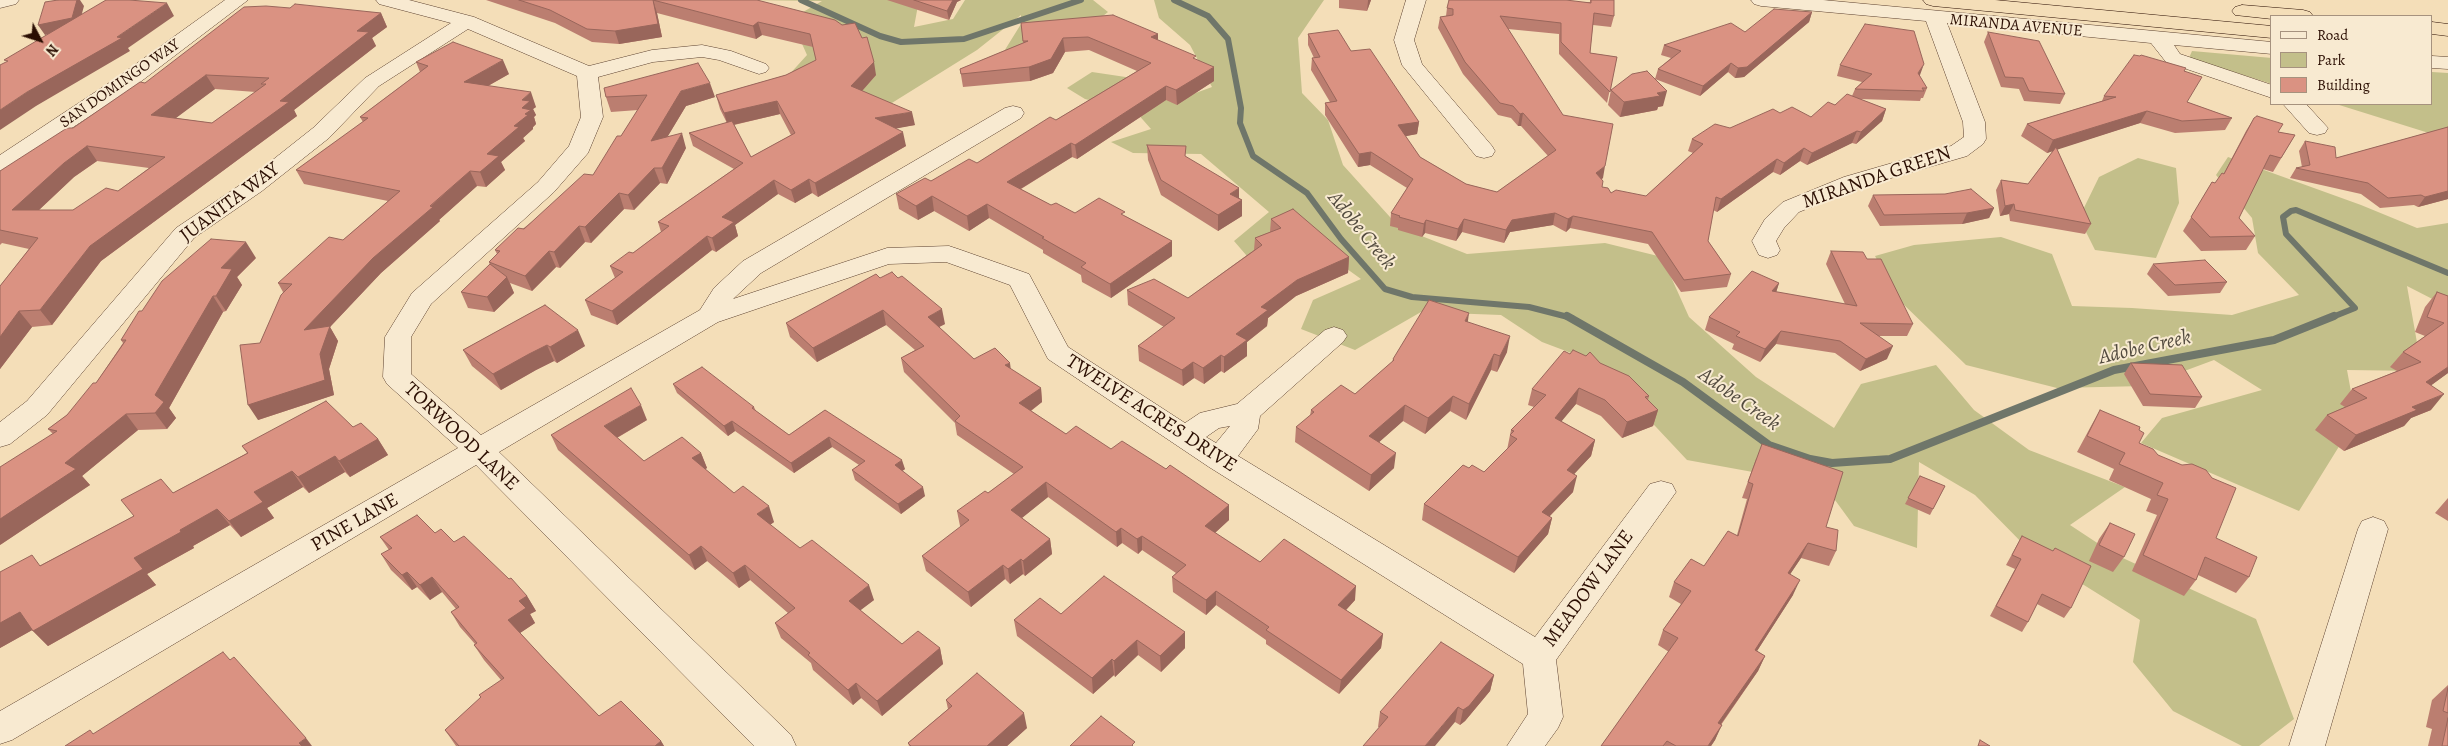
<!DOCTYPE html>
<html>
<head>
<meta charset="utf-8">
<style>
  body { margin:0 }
  #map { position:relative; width:2448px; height:746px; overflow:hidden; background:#f4deb8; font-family:Alegreya,serif }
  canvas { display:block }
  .legend { position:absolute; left:2270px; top:15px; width:162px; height:90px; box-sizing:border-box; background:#f8ead1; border:1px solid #a6927e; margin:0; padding:6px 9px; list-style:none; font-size:15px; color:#2b0e02 }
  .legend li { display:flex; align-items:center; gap:10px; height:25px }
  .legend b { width:25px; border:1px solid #a6927e }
  .north { position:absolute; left:15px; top:15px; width:50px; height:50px; -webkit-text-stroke:4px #f8ead1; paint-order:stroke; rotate:130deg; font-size:14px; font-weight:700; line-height:20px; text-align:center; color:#2b0e02 }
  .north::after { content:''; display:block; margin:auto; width:18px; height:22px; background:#2b0e02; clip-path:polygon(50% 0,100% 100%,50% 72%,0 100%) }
</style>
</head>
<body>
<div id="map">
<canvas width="2448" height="746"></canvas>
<ul class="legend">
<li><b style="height:6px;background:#f8ead1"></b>Road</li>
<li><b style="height:14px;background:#c3bf8a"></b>Park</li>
<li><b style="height:14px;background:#da9282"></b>Building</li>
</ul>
<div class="north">N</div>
</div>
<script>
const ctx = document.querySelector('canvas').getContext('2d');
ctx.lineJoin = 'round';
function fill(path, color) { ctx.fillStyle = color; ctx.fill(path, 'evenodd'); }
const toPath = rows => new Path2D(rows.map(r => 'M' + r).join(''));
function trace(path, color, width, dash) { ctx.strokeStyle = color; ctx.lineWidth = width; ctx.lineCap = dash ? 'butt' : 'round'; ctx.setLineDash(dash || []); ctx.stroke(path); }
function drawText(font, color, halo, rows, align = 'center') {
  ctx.font = font + ' Alegreya,serif'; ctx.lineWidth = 4; ctx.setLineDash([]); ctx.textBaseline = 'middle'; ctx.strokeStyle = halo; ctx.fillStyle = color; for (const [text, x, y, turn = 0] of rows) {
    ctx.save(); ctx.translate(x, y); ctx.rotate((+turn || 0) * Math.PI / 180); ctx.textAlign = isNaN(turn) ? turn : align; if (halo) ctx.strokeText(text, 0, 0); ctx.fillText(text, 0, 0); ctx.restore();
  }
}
const green = toPath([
  [742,0,919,0,914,27,953,19,965,0,1093,0,1108,12,1085,30,1003,53,1021,24,1021,15,977,50,879,111,787,77,807,55,791,19,822,1],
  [1154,0,1324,0,1298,38,1302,93,1328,120,1343,165,1399,227,1467,254,1605,243,1662,257,1689,317,1756,377,1834,428,1861,384,1936,365,1974,410,2029,450,2125,487,2070,525,2114,554,2256,619,2294,719,2259,746,2242,746,2173,711,2133,662,2140,620,2031,552,1975,495,1919,462,1917,548,1854,526,1824,485,1687,460,1595,362,1542,342,1501,315,1421,312,1355,350,1301,329,1313,300,1361,279,1308,241,1253,263,1234,241,1269,212,1201,154,1133,153,1111,142,1151,129,1136,112,1085,99,1067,88,1092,72,1139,79,1171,102,1212,87,1190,45,1159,18],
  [2192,51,2272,58,2272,84,2189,58],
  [2432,72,2448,73,2448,139,2336,104,2432,104],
  [2228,157,2361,205,2417,228,2448,223,2448,307,2407,286,2422,371,2347,370,2356,419,2299,511,2141,443,2162,418,2262,390,2214,360,2144,386,2057,388,1966,365,1899,300,1875,256,1914,245,2001,237,2052,254,2072,306,2132,308,2232,315,2299,295,2258,253,2252,218,2216,175],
  [2138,158,2176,168,2179,203,2156,258,2095,250,2079,218,2099,177]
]);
const streamFar1 = toPath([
  [801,0,880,36,901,42,964,39,1081,0],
  [1174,0,1208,16,1228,39,1241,108,1240,123,1253,156,1307,193,1341,239,1385,289,1412,297,1529,307,1572,318],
  [2330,318,2355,308,2286,234,2283,217,2291,211,2296,210,2448,273]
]);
const stream = toPath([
  [1567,316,1683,382,1769,445,1810,459,1832,463,1890,459,2114,370,2274,340,2334,316]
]);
const minor = toPath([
  [0,0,19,0,16,4,0,8,0,0],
  [225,0,248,0,131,89,8,170,0,172,0,155,115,79,225,0],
  [376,0,409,0,474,17,589,66,652,50,702,45,731,51,766,64,769,68,766,72,759,74,719,60,702,57,653,62,598,77,603,117,588,153,554,192,431,304,411,337,411,374,481,435,700,310,714,288,743,261,1005,108,1013,106,1021,108,1024,113,1021,118,761,273,733,299,887,248,949,246,958,249,1029,274,1068,347,1185,423,1200,413,1237,404,1325,330,1334,327,1343,330,1347,336,1343,342,1260,416,1258,429,1238,456,1535,637,1650,484,1661,481,1672,484,1676,492,1556,660,1563,717,1558,728,1545,746,1507,746,1528,714,1523,664,1209,467,1048,359,1010,285,946,262,889,264,718,322,499,452,791,735,796,746,754,746,476,465,12,740,0,744,0,711,458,448,387,384,383,377,385,337,412,293,538,182,569,146,581,117,577,76,468,29,379,86,329,138,262,191,194,238,47,415,10,444,0,447,0,422,27,401,176,228,246,181,313,128,365,78,451,23,379,4,376,0],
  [1230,426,1216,443,1206,437,1219,428,1230,426],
  [1406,0,1426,0,1414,40,1422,64,1492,146,1495,151,1492,156,1484,158,1476,156,1402,65,1394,40,1406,0],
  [1751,0,1823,0,2272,42,2272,54,2174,45,2180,54,2272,85,2272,98,2166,62,2151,43,1947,23,1985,122,1986,139,1983,144,1967,156,1860,187,1799,212,1784,228,1776,241,1780,250,1777,255,1768,258,1759,255,1752,241,1765,219,1783,202,1844,177,1951,146,1964,137,1963,122,1926,21,1761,6,1754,4,1751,0],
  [2432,56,2448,57,2448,69,2432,68,2432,56],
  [2283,104,2306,104,2328,128,2325,133,2317,135,2309,133,2283,104],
  [2373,517,2384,521,2388,529,2325,746,2289,746,2358,529,2362,521,2373,517]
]);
const highway = toPath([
  [1923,0,1995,0,2272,26,2272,38,1933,6,1926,4,1923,0],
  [2242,5,2303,10,2310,12,2313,16,2272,16,2272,19,2235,15,2232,11,2235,7,2242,5],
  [2432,22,2448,24,2448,36,2432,34,2432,22]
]);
const wall = toPath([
  [486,0,757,0,876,75,862,91,915,125,896,128,906,146,818,197,812,193,795,203,778,194,735,225,738,236,716,252,712,250,617,325,591,315,585,300,615,278,610,266,633,253,661,232,658,222,734,169,693,146,689,133,727,123,720,109,716,95,786,75,816,60,813,47,762,35,756,39,657,13,662,37,619,44,592,42,555,23],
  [780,114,791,135,751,157,734,125],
  [887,0,961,0,957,2,949,20],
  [1339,0,1371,0,1367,11,1339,8],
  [1590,0,1614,0,1614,16,1611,27,1593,25,1590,53,1617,57,1607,103,1559,54,1559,34,1508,29,1603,178,1601,179,1602,187,1611,193,1646,196,1693,153,1688,151,1692,139,1730,128,1780,113,1811,117,1852,96,1855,89,1862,82,1837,76,1840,65,1919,76,1927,88,1923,98,1921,98,1920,101,1860,99,1886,109,1882,121,1856,144,1852,143,1807,165,1800,161,1780,175,1773,172,1717,212,1713,210,1708,241,1731,274,1727,287,1681,292,1648,244,1570,228,1566,232,1553,225,1510,232,1504,243,1462,232,1456,241,1425,233,1422,237,1398,230,1398,228,1390,226,1391,213,1407,188,1370,165,1358,167,1325,115,1325,103,1330,102,1311,70,1312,58,1314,58,1308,45,1308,34,1351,51,1419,122,1417,134,1405,136,1420,157,1466,184,1497,192,1548,156,1521,126,1518,126,1511,118,1498,115,1463,74,1438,28,1440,17,1446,16,1447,8,1590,2],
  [290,8,381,13,387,27,372,38,376,46,294,110,297,116,101,261,52,325,32,327,0,369,0,286,29,249,2,243,0,245,0,171,73,128,145,83],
  [215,89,256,92,212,123,175,118],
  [97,161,149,168,118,191,73,210,39,210,74,177],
  [1812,12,1809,22,1744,77,1735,78,1728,72,1700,96,1655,79,1658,69,1671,58,1661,55,1664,45,1745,32],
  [1021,23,1158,34,1158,40,1196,60,1214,81,1177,105,1166,100,1077,159,1072,157,1021,189,1051,205,1075,213,1125,216,1172,241,1172,256,1111,298,1082,282,1081,275,1043,253,1043,250,989,218,969,231,934,211,918,220,899,209,896,194,977,163,1056,120,1137,71,1089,50,1065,52,1053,73,1030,81,963,87,960,69,1023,43],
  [1988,32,2065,94,2060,104,2024,101,2019,89,2001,87,1984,42],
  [416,62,509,74,488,86,536,107,533,109,536,115,534,117,536,124,533,127,533,129,523,138,525,141,501,162,505,170,486,187,477,186,439,220,440,221,381,273,330,327,338,341,329,369,334,395,258,420,260,343,283,292,278,283,343,240,388,201,304,184,296,170,363,122,360,117,420,72],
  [2185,71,2187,102,2232,118,2225,130,2175,133,2140,123,2057,149,2091,224,2085,234,2010,221,2009,214,2000,216,1996,190,2001,180,2028,184,2053,151,2047,153,2021,136,2027,124,2102,101,2104,96],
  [604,88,715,97,686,106,667,137,686,148,667,184,660,183,634,210,624,209,591,243,585,242,560,268,556,267,532,291,510,283,514,293,494,312,468,308,461,292,490,264,489,262,497,254,495,250,593,175,621,136,638,110,611,112,606,97],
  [1611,90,1663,106,1658,107,1657,110,1620,117,1608,105],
  [2254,118,2278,132,2295,135,2273,172,2263,169,2239,218,2255,236,2246,250,2201,251,2183,231,2212,182,2215,183,2224,173,2246,131],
  [2448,127,2448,199,2418,207,2414,205,2380,208,2361,194,2290,178,2296,168,2302,167,2299,151,2305,141,2336,158],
  [1147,145,1186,157,1242,200,1242,216,1218,231,1161,195,1148,160],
  [1873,195,1994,208,1989,218,1962,224,1880,226,1868,206],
  [1271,219,1349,257,1348,273,1296,296,1268,318,1267,326,1247,342,1247,356,1224,373,1221,371,1204,384,1194,378,1183,386,1139,361,1138,346,1164,327,1128,305,1127,290,1188,298,1254,250,1255,238,1270,232],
  [1831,251,1867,259,1913,324,1907,336,1878,336,1887,359,1860,371,1835,353,1776,344,1760,362,1732,349,1734,344,1705,330,1709,317,1779,283,1776,292,1845,304,1826,264],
  [256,258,237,277,242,285,226,311,223,312,169,408,176,418,167,429,138,430,82,476,90,485,0,545,53,434,48,429,67,415,96,383,123,343,121,340,142,311],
  [2153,264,2227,282,2220,293,2168,296,2147,274],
  [880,278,945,324,939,327,974,359,1010,369,1041,388,1042,402,1031,411,1066,434,1166,469,1229,505,1229,520,1215,533,1260,562,1355,600,1346,610,1383,634,1381,648,1339,694,1266,644,1266,640,1216,605,1206,615,1173,592,1172,577,1176,573,1142,550,1138,554,1122,543,1117,547,1048,497,1022,518,1050,539,1052,554,1025,576,1023,574,1010,584,1005,579,971,607,926,571,922,556,961,527,960,526,957,511,988,493,1014,474,957,435,955,423,904,372,901,358,915,350,886,325,817,362,790,337,786,323],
  [2437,292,2448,296,2448,373,2431,385,2431,410,2411,418,2404,426,2344,451,2315,430,2327,415,2345,407,2340,404,2352,389,2397,371,2390,367,2403,352,2425,336,2415,332,2425,307],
  [545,305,585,346,557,363,554,361,536,370,501,390,472,366,463,350],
  [1468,322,1507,352,1497,372,1491,370,1466,420,1450,411,1425,434,1403,421,1379,442,1394,468,1369,491,1295,442,1296,427,1310,416,1311,410,1355,394,1392,362,1393,359],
  [1570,354,1600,363,1649,396,1648,400,1658,410,1653,426,1622,438,1601,416,1576,404,1561,421,1595,440,1591,456,1574,474,1573,492,1549,517,1552,518,1548,534,1514,573,1422,520,1424,504,1469,468,1484,472,1507,450,1511,430,1534,407,1528,405,1532,389],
  [2131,363,2202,397,2195,408,2143,406,2124,374],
  [673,384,754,407,756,411,789,435,825,410,905,469,902,471,925,496,901,514,855,480,852,470,859,465,832,447,794,473,735,431,728,436,677,393],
  [2100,410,2139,430,2139,443,2216,538,2249,577,2236,593,2198,575,2196,580,2184,596,2132,571,2157,515,2146,511,2151,499,2109,480,2114,469,2077,452,2091,426],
  [647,420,617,438,644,461,701,453,707,468,705,469,734,493,774,522,770,525,800,548,874,600,860,610,902,644,940,648,943,664,882,716,861,698,853,705,813,670,811,663,781,638,775,623,788,613,750,580,739,588,707,561,695,570,558,450,551,435],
  [353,427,378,439,388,455,350,477,345,472,309,493,303,487,267,508,274,518,241,537,230,525,193,546,194,548,147,574,156,585,48,646,32,630,0,648,0,572,41,565,134,516,173,493,247,453,242,446],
  [1756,459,1826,527,1836,551,1829,566,1801,558,1790,574,1793,595,1757,651,1765,656,1758,671,1721,725,1715,740,1711,746,1601,746,1669,652,1658,645,1663,630,1681,604,1669,597,1674,582,1704,566,1737,535,1747,499,1742,498],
  [1920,476,1945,486,1930,515,1905,504],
  [2448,498,2448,521,2435,513],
  [2110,523,2124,557,2113,572,2089,561,2099,539],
  [435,533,454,542,527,596,536,611,530,614,535,623,520,633,546,661,599,716,661,741,664,746,456,746,445,730,501,680,484,660,474,645,475,644,460,627,451,612,456,609,442,592,430,600,417,587,412,590,391,570,381,554,389,550,380,537],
  [2022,536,2071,608,2064,618,2037,604,2028,622,2022,632,1990,616,2015,569,2006,565],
  [1061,614,1185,632,1185,648,1161,672,1138,655,1115,677,1114,675,1093,694,1017,636,1014,620],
  [1494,675,1490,691,1465,721,1460,725,1455,722,1378,727,1380,712],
  [2448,685,2448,746,2428,746,2432,729,2426,727,2432,700],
  [946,700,1027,728,1007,746,909,746,908,743,948,709]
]);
const shadedWall = toPath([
  [77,0,80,0,84,6,78,28,45,35,38,25],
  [653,0,657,13,662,37,619,44,615,31],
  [953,0,961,0,957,2,949,20,947,11],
  [1368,0,1371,0,1367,11,1368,1],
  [167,3,174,16,128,48,130,51,36,106,0,130,0,110,27,92,117,37],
  [1812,12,1809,22,1744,77,1735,78,1738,68],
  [381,13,387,27,372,38,376,46,294,110,297,116,101,261,52,325,40,310,90,246,280,101,357,31],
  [758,22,762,35,756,39,753,26],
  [1158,34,1158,47,1151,37],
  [1063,38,1065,52,1053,73,1030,81,1029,67],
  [503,60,509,74,470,96,464,82],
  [874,62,876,75,854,100,851,86],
  [1731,63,1728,72,1700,96,1703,86],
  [1924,64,1920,75,1914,83,1918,73],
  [1214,67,1214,81,1177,105,1176,90],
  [206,75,215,89,160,130,151,115],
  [710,83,715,97,686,106,656,156,651,141,681,91],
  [1166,86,1166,100,1077,159,1075,145],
  [1667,91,1663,106,1658,107,1657,110,1620,117,1624,102,1657,93],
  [531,92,536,107,533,109,536,115,534,117,536,124,533,127,533,129,523,138,525,141,501,162,505,170,486,187,480,172,487,154,514,126,522,108,522,100],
  [777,101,780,114,728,126,724,113],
  [1886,109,1882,121,1856,144,1861,132],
  [2147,111,2140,123,2047,153,2053,140],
  [912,112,915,125,878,132,875,118],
  [1523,113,1521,126,1518,126,1520,114],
  [1419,122,1417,134,1397,138,1398,125],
  [1857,131,1852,143,1807,165,1812,153],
  [903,132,906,146,818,197,815,183],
  [682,133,686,148,667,184,662,168],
  [1071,143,1072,157,1009,196,1007,182],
  [87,146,97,161,74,177,23,225,12,210,64,163],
  [1804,148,1800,161,1780,175,1784,163],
  [1371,152,1370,165,1358,167,1359,154],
  [1777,159,1773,172,1717,212,1721,199],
  [1605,166,1603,178,1594,185,1596,173],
  [654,168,660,183,634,210,628,195],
  [470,171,477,186,439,220,440,221,381,273,330,327,338,341,329,369,334,395,258,420,248,405,304,330,373,258],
  [809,179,812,193,795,203,791,190],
  [774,180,778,194,735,225,738,236,716,252,712,238,722,217],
  [1239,188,1239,202,1242,200,1242,216,1218,231,1218,215,1230,194],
  [2448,191,2448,199,2418,207,2425,197],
  [619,193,624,209,591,243,585,227],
  [932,196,934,211,918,220,916,206],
  [987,204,989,218,969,231,967,216],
  [2014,204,2009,214,2000,216,2005,206],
  [1994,208,1989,218,1962,224,1967,213],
  [1555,213,1553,225,1510,232,1504,243,1506,230,1512,220],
  [1573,216,1570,228,1566,232,1568,219],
  [1464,219,1462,232,1456,241,1458,229],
  [1426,220,1425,233,1422,237,1424,224],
  [579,226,585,242,560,268,554,252],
  [707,236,712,250,617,325,612,311],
  [1172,241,1172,256,1111,298,1110,284],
  [246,242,256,258,237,277,242,285,226,311,216,296,221,268],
  [549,251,556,267,532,291,525,276],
  [1349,257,1348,273,1296,296,1268,318,1267,326,1247,342,1247,356,1224,373,1224,357,1236,334,1261,307,1297,280],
  [507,277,514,293,494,312,487,297],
  [1779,283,1775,296,1772,291],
  [213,296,223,312,169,408,176,418,167,429,155,413,155,395],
  [942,309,945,324,931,331,928,317],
  [883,310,886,325,817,362,813,348],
  [19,311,32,327,0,369,0,337],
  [1469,313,1467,328,1465,321],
  [578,330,585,346,557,363,550,347],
  [1781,331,1776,344,1760,362,1765,349],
  [1510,336,1507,352,1497,372,1500,356],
  [547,345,554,361,536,370,501,390,493,374,529,354],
  [1893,346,1887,359,1860,371,1866,359],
  [1494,354,1491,370,1466,420,1469,404],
  [1221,355,1221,371,1204,384,1203,368],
  [1193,362,1194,378,1183,386,1182,370],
  [1010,363,1012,378,1005,365],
  [2448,367,2448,373,2414,398,2426,382],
  [1041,388,1042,402,1021,418,1019,403],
  [1579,388,1576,404,1551,434,1555,418],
  [2444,394,2431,410,2411,418,2404,426,2344,451,2356,435,2412,407],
  [1453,396,1450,411,1425,434,1428,418],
  [641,405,647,420,611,441,604,426],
  [1405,405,1403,421,1368,452,1369,436],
  [1658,410,1653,426,1622,438,1627,422],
  [126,414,138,430,82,476,90,485,0,545,0,519,65,463],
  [732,421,735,431,728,436,724,426],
  [829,437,832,447,794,473,791,463],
  [378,439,388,455,350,477,339,461],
  [1595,440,1591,456,1563,486,1567,470],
  [701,453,707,468,698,474,692,458],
  [1396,453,1394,468,1369,491,1371,475],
  [335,456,345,472,309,493,298,477],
  [902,460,905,469,897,475,895,465],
  [292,471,303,487,267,508,274,518,241,537,229,521,254,492],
  [1577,476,1573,492,1538,528,1542,512],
  [1046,482,1048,497,1013,525,1011,510],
  [923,487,925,496,901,514,898,504],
  [1229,505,1229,520,1206,541,1205,526],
  [769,506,774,522,763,530,757,514],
  [217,509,230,525,193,546,194,548,147,574,156,585,48,646,33,631,134,558,180,530],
  [1552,518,1548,534,1514,573,1518,557],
  [1121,528,1122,543,1117,547,1116,532],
  [1142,536,1142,550,1138,554,1137,539],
  [1050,539,1052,554,1025,576,1023,561],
  [1808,543,1801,558,1781,588,1788,573],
  [701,546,707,561,695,570,689,555],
  [1021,559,1023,574,1010,584,1008,569],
  [745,565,750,580,739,588,733,573],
  [1003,565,1005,579,971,607,968,592],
  [407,572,417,587,412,590,402,575],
  [432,577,442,592,430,600,420,585],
  [1800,580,1793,595,1748,665,1755,650],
  [869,585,874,600,853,616,849,601],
  [1356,586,1355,600,1337,620,1338,605],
  [1216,591,1216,605,1206,615,1206,600],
  [527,596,536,611,530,614,535,623,517,635,508,620,519,601],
  [20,612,36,628,0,648,0,623],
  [1185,632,1185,648,1161,672,1160,656],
  [1383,634,1381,648,1339,694,1341,680],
  [1137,640,1138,655,1115,677,1114,661],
  [940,648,943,664,882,716,877,701],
  [1765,656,1758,671,1711,738,1718,723],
  [1112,659,1114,675,1093,694,1092,678],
  [1494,675,1490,691,1465,721,1460,725,1463,710],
  [856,683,861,698,853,705,848,690],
  [1458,707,1455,722,1435,746,1425,746],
  [1024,713,1027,728,1007,746,987,746],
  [1722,725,1715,740,1711,746,1708,746],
  [306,738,312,746,302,746,299,743],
  [661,741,664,746,655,746]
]);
const building = toPath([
  [58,0,77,0,72,18,38,25,45,2,58,0],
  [106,0,129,0,167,3,117,37,122,38,27,92,0,110,0,65,8,61,4,60,106,0],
  [519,0,757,0,835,20,842,25,855,23,862,38,867,37,874,62,851,86,912,112,875,118,903,132,815,183,809,179,791,190,774,180,722,217,734,222,712,238,707,236,612,311,585,300,623,272,610,266,629,252,633,253,669,226,658,222,743,163,689,133,732,121,751,157,795,133,777,101,724,113,716,95,786,75,816,60,810,34,758,22,753,26,653,0,658,24,615,31,587,29,550,10,519,0],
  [914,0,953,0,947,11,914,0],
  [1449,0,1566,0,1591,3,1591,0,1614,0,1614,16,1594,13,1590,53,1617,57,1610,92,1561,42,1561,23,1500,16,1563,115,1613,124,1605,166,1596,173,1603,181,1602,187,1608,188,1611,193,1616,190,1646,196,1703,144,1692,139,1715,124,1730,128,1773,109,1780,113,1792,107,1811,117,1828,102,1835,105,1847,94,1886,109,1861,132,1857,131,1812,153,1804,148,1784,163,1777,159,1721,199,1716,197,1708,241,1731,274,1684,280,1652,232,1573,216,1568,219,1555,213,1512,220,1506,230,1464,219,1458,229,1426,220,1424,224,1399,217,1400,216,1391,213,1413,179,1371,152,1359,154,1325,103,1337,101,1312,58,1320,57,1308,34,1338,30,1351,51,1370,49,1419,122,1398,125,1420,157,1466,184,1497,192,1556,150,1523,113,1520,114,1513,106,1500,103,1465,62,1440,17,1453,15,1453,9,1447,8,1449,0],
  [295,4,381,13,357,31,369,32,280,101,289,102,90,246,40,310,19,311,0,337,0,286,38,238,0,230,0,171,67,128,73,128,140,82,145,83,244,7,266,6,290,8,295,4],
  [206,75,269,78,261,84,266,84,212,123,151,115,206,75],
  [87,146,165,157,118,191,106,188,73,210,12,210,64,163,87,146],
  [1774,9,1812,12,1747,67,1738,68,1731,63,1703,86,1658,69,1681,51,1664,45,1731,23,1745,32,1774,9],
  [1113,15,1158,34,1151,37,1196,56,1193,58,1214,67,1176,90,1166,86,1075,145,1071,143,1007,182,1051,205,1056,203,1075,213,1099,198,1125,212,1121,214,1172,241,1110,284,1081,267,1086,263,1042,238,1044,237,987,204,967,216,932,196,916,206,896,194,925,178,931,181,969,159,977,163,1050,117,1056,120,1151,63,1088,37,1063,38,1051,59,1029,67,961,74,960,69,1028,41,1023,41,1021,23,1113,15],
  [1865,24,1914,31,1924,64,1918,73,1927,88,1922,88,1924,91,1855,89,1872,74,1840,65,1865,24],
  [1988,32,2039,41,2065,94,2029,91,2023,78,2005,77,1988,32],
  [453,42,503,60,464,82,531,92,522,100,530,101,522,108,531,110,525,114,528,115,514,126,519,127,487,154,499,156,480,172,470,171,430,206,433,207,373,258,304,330,330,326,320,354,325,380,248,405,240,345,260,343,281,295,292,284,278,283,329,237,343,240,400,191,296,170,368,118,360,117,428,66,416,62,453,42],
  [2134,55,2140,56,2141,55,2186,68,2184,71,2202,77,2187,102,2232,118,2182,121,2147,111,2053,140,2027,124,2116,97,2104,96,2134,55],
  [698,63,710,83,681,91,651,141,682,133,662,168,654,168,628,195,619,193,585,227,579,226,554,252,549,251,525,276,489,262,500,251,495,250,518,228,524,229,584,174,593,175,617,136,621,136,647,95,606,97,604,88,698,63],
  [1647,71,1667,91,1657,93,1660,96,1624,102,1611,90,1632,74,1647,71],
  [2257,116,2283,124,2278,132,2295,135,2281,158,2270,155,2239,218,2255,236,2210,237,2191,217,2212,182,2215,183,2222,173,2224,174,2254,118,2257,116],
  [2448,127,2448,191,2425,197,2421,195,2388,198,2368,183,2296,168,2310,165,2305,141,2335,147,2336,158,2448,127],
  [1147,145,1186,146,1185,156,1239,188,1230,194,1242,200,1218,215,1161,180,1147,145],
  [2056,147,2091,224,2015,210,2014,204,2005,206,2001,180,2028,184,2056,147],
  [1971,189,1994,208,1967,213,1884,215,1873,195,1945,194,1971,189],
  [1293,209,1349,257,1297,280,1261,307,1268,310,1236,334,1247,340,1224,357,1221,355,1203,368,1193,362,1182,370,1138,346,1175,318,1127,290,1154,279,1188,298,1262,245,1255,238,1281,228,1271,219,1293,209],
  [211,239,246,242,221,268,232,269,216,296,213,296,155,395,164,402,155,413,126,414,65,463,76,469,0,519,0,467,57,431,48,429,67,415,93,383,96,383,126,340,121,340,139,311,142,311,162,281,211,239],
  [1831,251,1863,252,1867,259,1881,259,1913,324,1860,323,1893,346,1866,359,1840,341,1781,331,1765,349,1736,336,1740,332,1709,317,1752,271,1779,283,1772,291,1857,306,1831,251],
  [2205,260,2227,282,2175,285,2153,264,2205,260],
  [490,264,507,277,487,297,461,292,490,264],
  [892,272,898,278,902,276,942,309,928,317,974,359,995,348,1010,363,1005,365,1041,388,1019,403,1066,434,1076,426,1111,449,1122,441,1166,469,1170,465,1229,505,1205,526,1260,562,1284,539,1356,586,1338,605,1383,634,1341,680,1266,630,1269,627,1216,591,1206,600,1172,577,1186,565,1142,536,1137,539,1121,528,1116,532,1046,482,1011,510,1050,539,1023,561,1021,559,1008,569,1003,565,968,592,922,556,969,520,957,511,985,491,988,493,1023,467,955,421,960,416,901,358,924,346,883,310,813,348,786,323,876,274,880,278,892,272],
  [2437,292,2448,296,2448,367,2426,382,2444,394,2412,407,2417,410,2356,435,2327,415,2367,398,2352,389,2421,362,2403,352,2444,323,2427,317,2437,292],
  [1429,300,1469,313,1465,321,1510,336,1500,356,1494,354,1469,404,1453,396,1428,418,1405,405,1369,436,1396,453,1371,475,1296,427,1314,412,1311,410,1341,385,1355,394,1394,360,1393,359,1429,300],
  [545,305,578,330,550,347,547,345,529,354,493,374,463,350,545,305],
  [1573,350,1586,356,1590,352,1600,363,1629,376,1649,396,1645,397,1658,410,1627,422,1605,400,1579,388,1555,418,1595,440,1567,470,1577,476,1542,512,1552,518,1518,557,1424,504,1463,465,1469,468,1472,465,1484,472,1517,439,1510,435,1514,431,1511,430,1546,395,1532,389,1564,351,1570,354,1573,350],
  [2131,363,2182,365,2202,397,2150,394,2131,363],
  [702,367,754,407,752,408,789,435,825,410,902,460,895,465,923,487,898,504,852,470,865,461,829,437,791,463,732,421,724,426,673,384,702,367],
  [631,388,641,405,604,426,644,461,682,437,701,453,692,458,734,493,743,486,769,506,757,514,800,548,812,540,869,585,849,601,902,644,918,631,940,648,877,701,856,683,848,690,808,655,810,653,775,623,795,608,745,565,733,573,701,546,689,555,551,435,631,388],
  [326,401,353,427,361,423,378,439,339,461,335,456,298,477,292,471,254,492,263,502,229,521,217,509,180,530,181,532,134,558,143,569,33,631,20,612,0,623,0,572,32,555,40,566,134,516,121,500,161,479,173,493,248,453,242,446,326,401],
  [2100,410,2140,427,2139,430,2144,433,2139,443,2153,449,2158,455,2182,465,2192,464,2206,470,2212,478,2236,488,2216,538,2257,557,2249,577,2205,557,2196,580,2143,555,2168,499,2157,495,2163,483,2119,464,2125,453,2087,436,2100,410],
  [1762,444,1843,472,1826,527,1838,530,1836,551,1808,543,1788,573,1800,580,1755,650,1765,656,1718,723,1722,725,1708,746,1676,746,1667,741,1663,746,1601,746,1678,638,1663,630,1691,591,1674,582,1691,559,1704,566,1728,531,1738,536,1753,484,1748,482,1762,444],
  [1920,476,1945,486,1933,509,1908,498,1920,476],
  [417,515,435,533,441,529,454,542,464,536,509,579,511,578,527,596,519,601,526,608,508,620,546,661,599,716,621,701,661,741,655,746,458,746,459,746,445,730,481,697,479,695,504,678,474,645,477,643,451,612,459,607,432,577,420,585,407,572,402,575,381,554,392,548,380,537,417,515],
  [2110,523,2135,534,2124,557,2099,545,2110,523],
  [2022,536,2053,551,2055,548,2091,566,2071,608,2042,594,2028,622,1996,606,2021,559,2012,555,2022,536],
  [1104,576,1185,632,1160,656,1137,640,1114,661,1112,659,1092,678,1014,620,1040,598,1061,614,1104,576],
  [1441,642,1494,675,1469,706,1463,710,1458,707,1425,746,1363,746,1388,717,1380,712,1441,642],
  [223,652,230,660,234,657,306,738,299,743,302,746,65,746,90,730,93,734,223,652],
  [977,673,1024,713,987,746,911,746,908,743,952,706,946,700,977,673],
  [2448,688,2448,713,2443,711,2448,688],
  [1101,716,1135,742,1132,745,1133,746,1070,746,1101,716],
  [2448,718,2448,746,2442,746,2448,718],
  [1980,740,1990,746,1978,746,1980,740]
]);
const farStreetnames = [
  ["MIRANDA AVENUE",2016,26,5],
  ["SAN DOMINGO WAY",120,84,-35]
];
const streetNames = [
  ["MIRANDA GREEN",1877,178,-19],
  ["JUANITA WAY",230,203,-37],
  ["TWELVE ACRES DRIVE",1151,414,33],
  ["TORWOOD LANE",461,437,43],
  ["PINE LANE",355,523,-30],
  ["MEADOW LANE",1589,589,-54]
];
const waterNames = [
  ["Adobe Creek",1361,231,51],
  ["Adobe Creek",2145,348,-13],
  ["Adobe Creek",1739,400,35]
];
fill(green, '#c3bf8a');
trace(streamFar1, '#6f766a', 6);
trace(stream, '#6f766a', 8);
trace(minor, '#5d4230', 1);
trace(highway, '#2b0e02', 1);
fill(minor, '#f8ead1');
fill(highway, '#f4deb8');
fill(wall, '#bb7e70');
fill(shadedWall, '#99665b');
fill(building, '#da9282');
trace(building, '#99665b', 1);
drawText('16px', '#2b0e02', '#f8ead1', farStreetnames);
drawText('20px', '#2b0e02', '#f8ead1', streetNames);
drawText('italic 21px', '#534b3f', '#f8ead1', waterNames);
</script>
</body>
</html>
